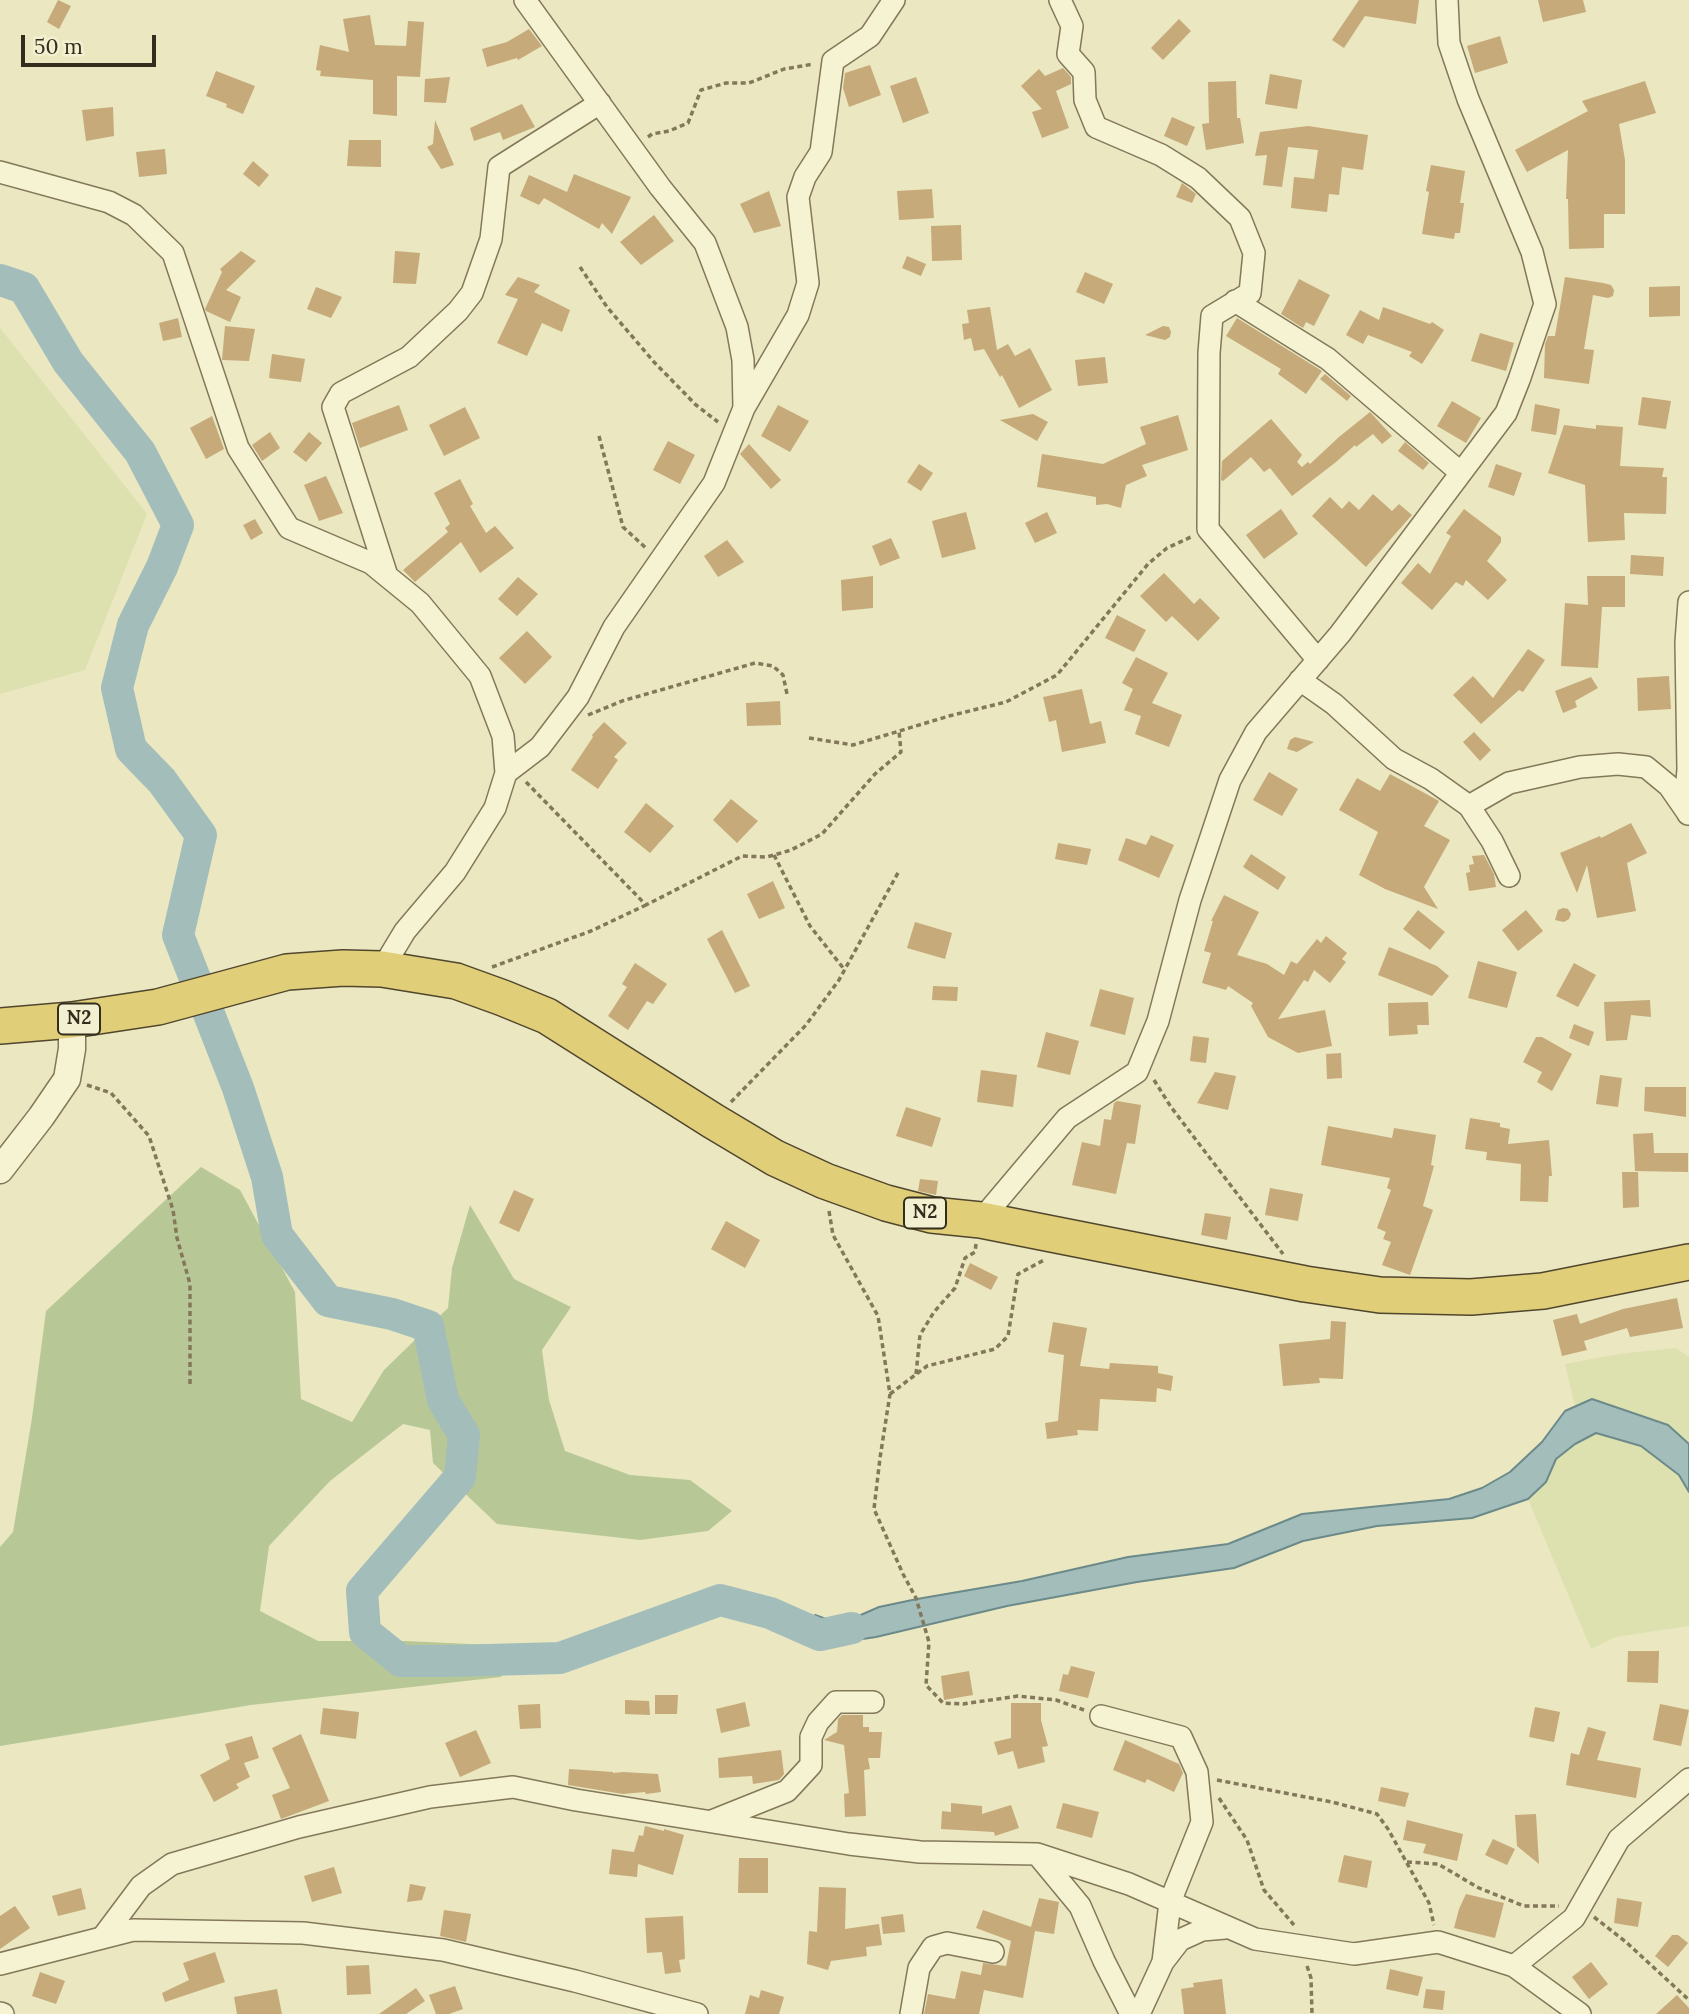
<!DOCTYPE html>
<html>
<head>
<meta charset="utf-8">
<style>
  body { margin:0 }
  #map { position:relative; width:1689px; height:2014px; overflow:hidden; background:#eae7c1; font-family:Lora,serif }
  canvas { display:block }
  .scale { position:absolute; left:21px; top:35px; width:135px; height:32px; box-sizing:border-box; border:4px solid #332d1d; border-top:0; padding-left:9px; font-size:21px; line-height:24px; white-space:nowrap; color:#332d1d; -webkit-text-stroke:5px #f2f0d0; paint-order:stroke }
</style>
</head>
<body>
<div id="map">
<canvas width="1689" height="2014"></canvas>
<div class="scale">50 m</div>
</div>
<script>
const ctx = document.querySelector('canvas').getContext('2d');
ctx.lineJoin = 'round';
function fill(path, color) { ctx.fillStyle = color; ctx.fill(path, 'evenodd'); }
const toPath = rows => new Path2D(rows.map(r => 'M' + r).join(''));
function trace(path, color, width, dash) { ctx.strokeStyle = color; ctx.lineWidth = width; ctx.lineCap = dash ? 'butt' : 'round'; ctx.setLineDash(dash || []); ctx.stroke(path); }
function drawText(font, color, halo, rows, align = 'center') {
  ctx.font = font + ' Lora,serif'; ctx.lineWidth = 5; ctx.setLineDash([]); ctx.textBaseline = 'middle'; ctx.strokeStyle = halo; ctx.fillStyle = color; for (const [text, x, y, turn = 0] of rows) {
    ctx.save(); ctx.translate(x, y); ctx.rotate((+turn || 0) * Math.PI / 180); ctx.textAlign = isNaN(turn) ? turn : align; if (halo) ctx.strokeText(text, 0, 0); ctx.fillText(text, 0, 0); ctx.restore();
  }
}
const farmland = toPath([
  [0,328,147,514,85,670,0,694],
  [1676,1348,1689,1357,1689,1444,1668,1425,1593,1399,1575,1406,1565,1364,1619,1354],
  [1596,1433,1641,1446,1679,1475,1689,1492,1689,1626,1615,1637,1591,1649,1528,1499,1546,1482,1556,1459,1575,1444]
]);
const green = toPath([
  [201,1167,240,1190,295,1292,301,1399,352,1422,384,1370,448,1308,452,1268,470,1205,514,1279,571,1307,542,1350,549,1400,565,1451,630,1475,690,1480,732,1511,708,1531,640,1540,497,1524,433,1463,430,1430,403,1424,330,1481,269,1546,260,1611,318,1641,405,1641,513,1646,501,1677,251,1705,0,1746,0,1547,13,1532,32,1418,46,1311]
]);
const water = toPath([
  [1592,1399,1668,1425,1689,1444,1689,1492,1679,1475,1641,1446,1596,1433,1575,1444,1556,1459,1546,1482,1528,1499,1472,1518,1377,1526,1303,1541,1234,1568,1137,1582,1007,1606,876,1637,842,1642,809,1642,815,1615,840,1624,879,1607,917,1599,1022,1581,1128,1557,1228,1544,1302,1514,1449,1499,1482,1488,1510,1472,1542,1442,1565,1411,1592,1399]
]);
const river = toPath([
  [0,280,24,288,68,362,140,452,178,525,162,567,133,625,117,688,131,749,162,781,201,835,178,935,238,1088,267,1177,277,1235,328,1301,392,1314,428,1326,443,1400,464,1435,460,1477,362,1591,365,1632,401,1661,452,1661,560,1658,720,1600,770,1613,820,1635,852,1628]
]);
const building = toPath([
  [58,0,71,6,59,29,47,22],
  [1359,0,1419,0,1416,24,1365,16,1344,48,1332,40],
  [1538,0,1583,0,1586,12,1543,22],
  [370,15,375,45,406,46,408,21,424,22,420,77,397,76,397,116,373,114,373,80,320,76,321,71,316,70,320,45,349,52,343,19],
  [1179,19,1191,31,1163,60,1151,48],
  [529,29,542,46,518,60,517,58,487,67,482,49,507,42],
  [1500,36,1508,63,1475,73,1467,46],
  [870,65,881,95,849,107,843,88,845,73],
  [1063,68,1071,77,1071,84,1056,91,1069,128,1042,138,1032,112,1042,109,1021,86,1039,69,1045,76],
  [216,71,255,86,243,114,226,107,227,104,206,96],
  [1270,74,1302,80,1297,109,1265,104],
  [450,77,446,103,424,102,425,79],
  [916,77,929,113,903,123,890,86],
  [1236,81,1237,118,1240,118,1244,143,1206,150,1202,124,1209,123,1208,82],
  [1645,81,1656,113,1619,124,1625,160,1625,214,1604,214,1604,248,1569,249,1568,199,1566,199,1568,150,1527,172,1515,150,1588,111,1582,101],
  [522,104,535,127,503,140,500,132,474,141,470,128],
  [113,107,114,136,86,141,82,110],
  [1172,117,1195,127,1187,146,1164,136],
  [435,120,454,165,441,169,427,147,433,144],
  [1308,126,1368,135,1363,170,1342,167,1339,195,1329,194,1327,212,1291,208,1294,177,1314,179,1318,150,1288,147,1282,187,1263,185,1267,155,1255,156,1260,132],
  [349,140,381,140,381,167,347,166],
  [165,149,167,174,139,177,136,152],
  [253,161,269,175,259,187,243,174],
  [1431,165,1465,171,1460,203,1464,203,1460,233,1455,233,1454,239,1422,234,1429,192,1426,191],
  [574,174,631,197,612,234,602,223,599,229,544,198,539,205,520,196,529,175,567,192],
  [1182,183,1196,194,1192,203,1176,197],
  [932,189,934,218,899,220,897,191],
  [769,191,781,226,754,233,740,204],
  [654,215,674,241,641,265,620,242],
  [961,225,962,260,932,261,931,226],
  [241,251,256,261,226,290,241,297,230,322,206,311,205,309,222,272,220,269],
  [395,251,420,253,416,284,393,283],
  [907,256,926,264,921,276,902,268],
  [1085,272,1113,284,1104,304,1076,292],
  [518,277,540,285,534,292,570,310,562,332,542,323,527,356,497,343,518,299,505,295],
  [1565,277,1603,283,1611,285,1614,290,1613,296,1608,298,1593,295,1584,349,1594,350,1589,384,1544,378,1545,344,1548,336,1555,336],
  [1299,279,1330,295,1314,326,1306,322,1303,328,1281,314],
  [1680,286,1680,316,1649,317,1649,287],
  [316,287,342,297,331,318,307,309],
  [990,307,997,350,1008,344,1015,356,1030,348,1052,390,1019,408,1002,375,1000,377,984,349,974,351,971,338,964,340,962,324,969,323,967,310],
  [1383,307,1430,324,1432,322,1444,330,1422,364,1409,356,1412,352,1368,335,1363,344,1346,335,1360,310,1379,320],
  [178,318,182,337,163,341,159,323],
  [1237,318,1322,371,1306,394,1278,374,1281,369,1226,336],
  [225,326,255,329,249,361,222,360],
  [1163,326,1169,327,1171,332,1170,337,1165,340,1145,335],
  [1480,333,1514,343,1506,371,1471,361],
  [272,354,305,359,301,382,269,378],
  [1105,357,1108,383,1078,386,1075,360],
  [1325,374,1351,396,1347,401,1320,379],
  [1642,397,1671,401,1666,429,1638,425],
  [1452,401,1481,418,1466,443,1437,426],
  [1535,404,1560,409,1556,435,1531,431],
  [399,405,408,430,360,448,352,423],
  [778,405,809,421,790,452,761,436],
  [465,407,480,438,444,456,429,425],
  [1370,412,1392,436,1382,444,1373,434,1356,447,1355,445,1336,462,1292,496,1270,468,1264,472,1251,457,1223,481,1221,480,1222,461,1271,419,1302,455,1297,462,1302,467,1308,462,1310,464,1339,437],
  [1033,414,1048,422,1037,441,1000,420],
  [1178,415,1188,450,1142,465,1147,476,1126,485,1121,508,1107,504,1096,505,1096,497,1037,487,1042,454,1103,464,1146,444,1140,427],
  [212,416,224,449,206,459,190,428],
  [1564,425,1596,429,1596,425,1623,427,1620,466,1664,468,1662,477,1667,477,1666,514,1624,513,1625,540,1588,542,1585,485,1548,473],
  [270,432,280,448,262,461,252,445],
  [309,432,322,443,306,462,293,452],
  [668,441,695,455,680,484,653,470],
  [1405,442,1429,463,1423,470,1398,451],
  [749,444,781,480,771,489,740,454],
  [919,464,933,473,921,491,907,482],
  [1496,464,1522,473,1514,496,1488,487],
  [326,476,343,513,319,521,304,485],
  [460,479,473,504,470,506,486,533,495,526,514,548,480,573,461,542,415,582,403,570,448,532,445,528,450,524,434,493],
  [1373,494,1392,511,1399,504,1412,515,1366,567,1312,516,1330,497,1342,509,1349,501,1359,510],
  [1281,509,1298,534,1264,559,1246,535],
  [1464,509,1501,537,1501,542,1487,561,1507,580,1488,600,1466,580,1463,586,1456,582,1432,610,1401,583,1418,563,1430,574,1451,536,1446,533],
  [966,512,976,549,942,558,932,521],
  [1047,512,1057,533,1035,543,1025,523],
  [255,519,263,533,251,540,243,525],
  [891,538,900,558,880,566,872,546],
  [727,540,744,562,718,577,704,556],
  [1631,555,1664,557,1663,576,1630,574],
  [1164,573,1194,604,1200,598,1220,618,1198,641,1172,616,1166,622,1140,596],
  [873,576,873,608,842,611,841,580],
  [1587,576,1625,576,1625,607,1602,607,1598,668,1561,666,1565,603,1588,605],
  [518,577,538,594,517,616,498,599],
  [1117,615,1146,630,1134,652,1105,638],
  [527,631,552,657,525,684,499,658],
  [1528,649,1545,660,1523,692,1519,690,1481,724,1453,695,1473,676,1493,698],
  [1136,657,1168,673,1152,703,1182,715,1169,747,1135,734,1141,716,1124,710,1133,689,1122,683],
  [1669,676,1671,709,1638,711,1637,678],
  [1591,677,1598,688,1575,701,1577,707,1563,713,1555,691],
  [1082,689,1090,724,1101,721,1106,743,1062,752,1056,720,1049,722,1043,697],
  [780,701,781,725,747,726,746,703],
  [604,722,627,743,614,757,618,760,598,789,571,770,593,737,592,735],
  [1474,732,1491,750,1480,761,1463,742],
  [1295,737,1314,742,1297,752,1287,749,1290,740],
  [1269,772,1298,789,1282,816,1253,800],
  [1390,774,1439,801,1424,826,1450,840,1424,887,1438,909,1385,889,1359,875,1378,832,1339,810,1357,778,1380,791],
  [731,799,758,821,737,843,713,820],
  [646,803,674,826,650,853,624,832],
  [1631,823,1647,853,1627,863,1636,911,1597,918,1587,865,1577,893,1560,853,1600,836,1601,838],
  [1151,835,1174,845,1159,878,1118,860,1126,838,1146,845],
  [1058,843,1091,849,1087,865,1055,859],
  [1251,854,1286,877,1278,890,1243,867],
  [1484,855,1494,874,1496,887,1469,891,1466,873,1470,872,1469,865,1474,864,1472,856],
  [773,881,785,908,759,919,747,894],
  [1224,895,1259,912,1237,955,1267,964,1284,975,1291,961,1297,964,1317,939,1321,943,1326,936,1347,953,1342,959,1346,962,1330,983,1314,970,1308,982,1304,980,1278,1019,1325,1010,1332,1046,1298,1053,1268,1037,1251,1006,1253,1003,1228,986,1226,990,1202,983,1211,953,1204,951,1213,921,1211,921],
  [1563,908,1568,909,1571,914,1569,919,1564,922,1555,920,1558,910],
  [1418,910,1445,932,1430,950,1403,929],
  [1526,910,1543,931,1518,951,1502,930],
  [915,922,952,933,945,959,907,948],
  [722,930,750,986,735,993,707,939],
  [1389,947,1437,966,1449,976,1432,996,1378,975],
  [1478,961,1517,972,1507,1008,1468,998],
  [635,963,667,984,653,1004,647,1001,628,1030,608,1016,627,987,622,984],
  [1574,963,1596,975,1578,1007,1556,996],
  [933,986,958,987,957,1001,932,1000],
  [1100,989,1134,998,1125,1035,1090,1026],
  [1650,1000,1651,1017,1631,1015,1627,1040,1606,1041,1604,1002],
  [1428,1002,1429,1025,1417,1025,1418,1034,1389,1036,1388,1003],
  [1574,1024,1594,1032,1589,1046,1569,1038],
  [1046,1032,1079,1041,1070,1075,1037,1067],
  [1193,1036,1209,1038,1206,1063,1190,1061],
  [1536,1037,1542,1037,1572,1054,1552,1091,1537,1082,1542,1072,1523,1062],
  [1341,1053,1342,1078,1327,1079,1326,1054],
  [981,1070,1017,1075,1013,1107,977,1102],
  [1215,1072,1236,1076,1228,1110,1197,1103],
  [1600,1075,1622,1078,1618,1107,1596,1104],
  [1645,1087,1686,1087,1686,1117,1644,1111],
  [1117,1101,1141,1105,1135,1144,1127,1143,1116,1194,1072,1185,1082,1142,1100,1146,1104,1119,1111,1120,1114,1103],
  [906,1107,941,1118,932,1147,896,1136],
  [1470,1118,1500,1123,1500,1127,1510,1129,1508,1144,1549,1140,1552,1176,1549,1176,1548,1202,1520,1201,1521,1164,1486,1160,1487,1152,1465,1149],
  [1328,1126,1392,1138,1394,1128,1436,1135,1431,1165,1434,1166,1423,1206,1433,1210,1410,1275,1382,1265,1391,1242,1383,1239,1386,1232,1377,1228,1391,1190,1387,1188,1390,1178,1321,1165],
  [1653,1133,1654,1153,1688,1153,1688,1172,1635,1171,1633,1134],
  [1622,1172,1638,1172,1639,1207,1623,1208],
  [920,1179,938,1181,936,1195,918,1191],
  [1270,1188,1303,1194,1298,1221,1265,1215],
  [514,1190,534,1199,519,1232,499,1223],
  [1205,1213,1231,1217,1227,1240,1201,1235],
  [726,1221,760,1240,745,1268,711,1249],
  [970,1263,998,1277,991,1290,964,1276],
  [1677,1298,1683,1328,1630,1337,1627,1328,1584,1341,1587,1350,1562,1356,1553,1320,1577,1314,1580,1324,1623,1309],
  [1331,1321,1346,1322,1343,1379,1319,1378,1320,1383,1283,1386,1279,1344,1330,1339],
  [1053,1322,1087,1328,1080,1366,1109,1369,1110,1363,1158,1366,1158,1373,1173,1376,1171,1391,1157,1388,1156,1402,1100,1399,1098,1431,1077,1430,1078,1435,1047,1439,1045,1423,1058,1421,1064,1355,1048,1352],
  [1628,1651,1659,1651,1658,1683,1627,1682],
  [1071,1666,1095,1672,1088,1698,1059,1691,1063,1674,1068,1675],
  [969,1671,973,1695,944,1700,941,1676],
  [655,1695,678,1695,677,1714,655,1714],
  [625,1700,649,1701,650,1715,625,1714],
  [745,1702,750,1726,721,1733,716,1709],
  [1011,1703,1041,1703,1041,1720,1048,1746,1042,1747,1045,1762,1018,1769,1013,1751,998,1755,994,1742,1011,1738],
  [540,1704,541,1728,520,1729,518,1705],
  [1660,1704,1689,1710,1681,1746,1653,1740],
  [1535,1707,1560,1712,1554,1742,1529,1737],
  [323,1708,359,1712,356,1739,320,1734],
  [842,1715,863,1715,863,1727,869,1727,869,1732,882,1732,880,1758,868,1758,870,1769,864,1770,866,1816,845,1817,844,1794,849,1793,844,1745,824,1740,837,1732,838,1719],
  [1588,1727,1606,1732,1597,1760,1641,1768,1636,1798,1566,1785,1571,1753,1579,1755],
  [476,1730,491,1763,460,1777,445,1743],
  [301,1734,329,1801,281,1819,272,1795,290,1788,272,1748],
  [252,1736,259,1758,244,1763,250,1777,236,1784,239,1788,214,1802,200,1775,230,1759,225,1744],
  [1125,1740,1179,1764,1183,1773,1174,1792,1147,1779,1145,1783,1113,1770],
  [781,1750,784,1774,779,1780,753,1784,752,1776,719,1778,718,1758],
  [569,1769,613,1772,613,1773,623,1772,658,1774,661,1792,646,1794,645,1792,623,1794,568,1785],
  [1381,1787,1409,1793,1405,1807,1378,1801],
  [951,1803,982,1806,982,1814,1011,1805,1019,1828,995,1836,994,1832,941,1829,942,1811,951,1812],
  [1063,1803,1099,1812,1092,1838,1056,1828],
  [1536,1814,1539,1864,1517,1846,1515,1815],
  [1407,1820,1463,1834,1457,1861,1423,1853,1426,1844,1403,1840],
  [645,1826,664,1831,664,1829,684,1835,673,1875,638,1864,637,1877,609,1874,612,1849,634,1852,639,1835,643,1836],
  [1493,1839,1515,1849,1507,1865,1485,1855],
  [1344,1855,1372,1861,1367,1888,1338,1882],
  [739,1858,768,1858,768,1893,738,1893],
  [334,1867,342,1893,312,1902,304,1876],
  [410,1884,426,1887,422,1900,407,1902],
  [819,1887,846,1888,845,1929,879,1924,882,1945,866,1947,867,1956,831,1961,828,1970,807,1964,809,1931,817,1932],
  [81,1888,86,1909,58,1916,52,1896],
  [1466,1894,1504,1903,1495,1938,1454,1928,1459,1909],
  [1039,1898,1059,1902,1054,1934,1035,1931,1023,1998,984,1990,979,2014,924,2014,928,1994,955,1999,961,1971,981,1975,983,1963,1006,1966,1011,1941,976,1928,983,1910,1031,1927],
  [1617,1898,1642,1902,1638,1927,1614,1923],
  [15,1906,30,1928,0,1949,0,1916],
  [444,1910,471,1914,466,1942,440,1936],
  [903,1914,905,1932,883,1934,881,1917],
  [683,1916,685,1959,679,1960,681,1972,665,1974,662,1952,647,1953,645,1918],
  [1672,1935,1678,1935,1688,1943,1668,1967,1655,1956],
  [215,1952,225,1982,165,2002,162,1993,189,1980,183,1963],
  [1591,1962,1608,1984,1589,1999,1572,1977],
  [369,1965,371,1994,347,1995,346,1966],
  [1390,1969,1423,1977,1418,1996,1386,1989],
  [40,1972,65,1981,56,2004,32,1996],
  [1222,1979,1226,2014,1184,2014,1181,1989,1194,1987,1193,1983],
  [455,1986,463,2009,449,2014,436,2014,429,1995],
  [416,1988,425,2001,406,2014,379,2014],
  [277,1989,282,2014,237,2014,234,1997],
  [1426,1989,1445,1991,1443,2010,1423,2008],
  [761,1990,784,1997,779,2014,745,2014,750,1995,759,1998],
  [1677,1995,1689,2008,1689,2014,1656,2014]
]);
const path = toPath([
  [648,137,652,134,669,131,688,123,701,90,726,83,749,83,784,69,814,64],
  [580,267,607,307,654,362,696,405,718,422],
  [599,436,623,527,647,549],
  [588,715,622,701,755,663,773,666,783,675,787,694],
  [809,738,853,745,949,716,1006,702,1057,675,1148,564,1167,548,1191,537],
  [526,782,646,905,742,856,766,857,774,855,791,850,822,834,875,774,901,752,899,731],
  [774,855,810,926,844,969],
  [492,967,591,931,646,905],
  [1154,1080,1171,1107,1283,1254],
  [87,1085,111,1093,149,1136,173,1210,177,1238,190,1284,190,1385],
  [731,1102,806,1025,839,980,899,871],
  [829,1211,833,1235,878,1316,890,1394,880,1458,874,1509,903,1574,916,1598,929,1642,926,1685,943,1703,963,1704,1018,1696,1056,1700,1084,1710],
  [916,1374,920,1335,934,1312,955,1288,965,1258,975,1252,976,1244],
  [890,1394,927,1366,995,1349,1008,1336,1018,1274,1046,1259],
  [1217,1780,1332,1802,1377,1814,1388,1829,1429,1903,1434,1925],
  [1219,1798,1247,1840,1264,1890,1294,1925],
  [1407,1862,1438,1864,1479,1888,1524,1906,1559,1906],
  [1594,1917,1626,1942,1689,2000],
  [1307,1966,1311,1978,1312,2014]
]);
const minor = toPath([
  [525,0,660,187,705,243,737,327,743,360,744,408],
  [1060,0,1072,26,1068,54,1084,72,1085,100,1096,127,1161,155,1198,178,1240,218,1254,253,1250,293,1212,316,1209,353,1208,529,1318,660],
  [0,172,109,202,134,215,173,253,238,448,289,528,371,563,420,603,480,676,503,736,506,773,495,808,455,872,405,931,382,969],
  [1235,301,1328,359,1461,473],
  [387,576,333,407,341,393,409,357,458,311,472,293,491,239,499,167,600,103],
  [1300,680,1334,704,1394,759,1431,779,1469,806,1492,841,1509,876],
  [506,773,540,747,578,697,614,627,714,483,744,408,798,315,808,283,798,197,805,177,821,152,833,61,870,36,894,0],
  [1469,806,1509,783,1580,767,1618,764,1646,767,1669,786,1687,812],
  [1688,814,1685,806,1688,769,1686,642,1689,602],
  [981,1220,1067,1118,1137,1072,1158,1021,1190,900,1230,780,1256,732,1340,634,1506,413,1519,380,1545,304,1532,252,1468,99,1449,43,1447,0],
  [1101,1716,1181,1737,1197,1772,1202,1822,1170,1902,1163,1962],
  [712,1821,787,1791,811,1765,811,1737,818,1722,836,1702,873,1702],
  [1037,1854,1080,1906,1104,1961,1131,2014],
  [102,1938,141,1886,172,1864,299,1827,430,1797,513,1787,576,1800,849,1844,920,1852,1037,1854,1129,1884,1255,1939,1354,1954,1438,1942,1514,1966,1580,2014],
  [0,1964,133,1930,303,1933,443,1950,575,1981,697,2014],
  [1514,1966,1574,1918,1619,1839,1689,1779],
  [0,2013,3,2014],
  [911,2014,919,1968,933,1947,947,1943,993,1952],
  [1139,2014,1163,1962,1180,1940,1202,1930,1225,1928]
]);
const tertiary = toPath([
  [0,1170,41,1117,67,1079,72,1049,72,1020]
]);
const trunk = toPath([
  [0,1026,72,1020,158,1007,287,972,343,968,382,969,456,981,503,998,547,1016,713,1121,775,1158,825,1181,886,1203,932,1215,981,1220,1305,1284,1380,1295,1471,1297,1543,1291,1689,1262]
]);
const shields = [
  [79,1019,42],
  [925,1213,42]
];
const shieldNames = [
  ["N2",79,1019],
  ["N2",925,1213]
];
fill(farmland, '#dde0af');
fill(green, '#b7c896');
fill(water, '#a3bdbb');
trace(water, '#6b8a89', 2);
trace(river, '#a3bdbb', 32);
fill(building, '#c6aa79');
trace(minor, '#83785a', 24);
trace(tertiary, '#83785a', 29);
trace(trunk, '#50462e', 38);
trace(path, '#83785a', 3.5, [5, 3.5]);
trace(minor, '#f6f3d3', 21);
trace(tertiary, '#f6f3d3', 26);
trace(trunk, '#e0ce78', 35);
for (const [x, y, w] of shields) { const box = new Path2D(); box.roundRect(x - w / 2, y - 15.5, w, 31, 5); ctx.fillStyle = '#f2f0d0'; ctx.fill(box); trace(box, '#332d1d', 2); }
drawText('bold 19px', '#332d1d', null, shieldNames);
</script>
</body>
</html>
